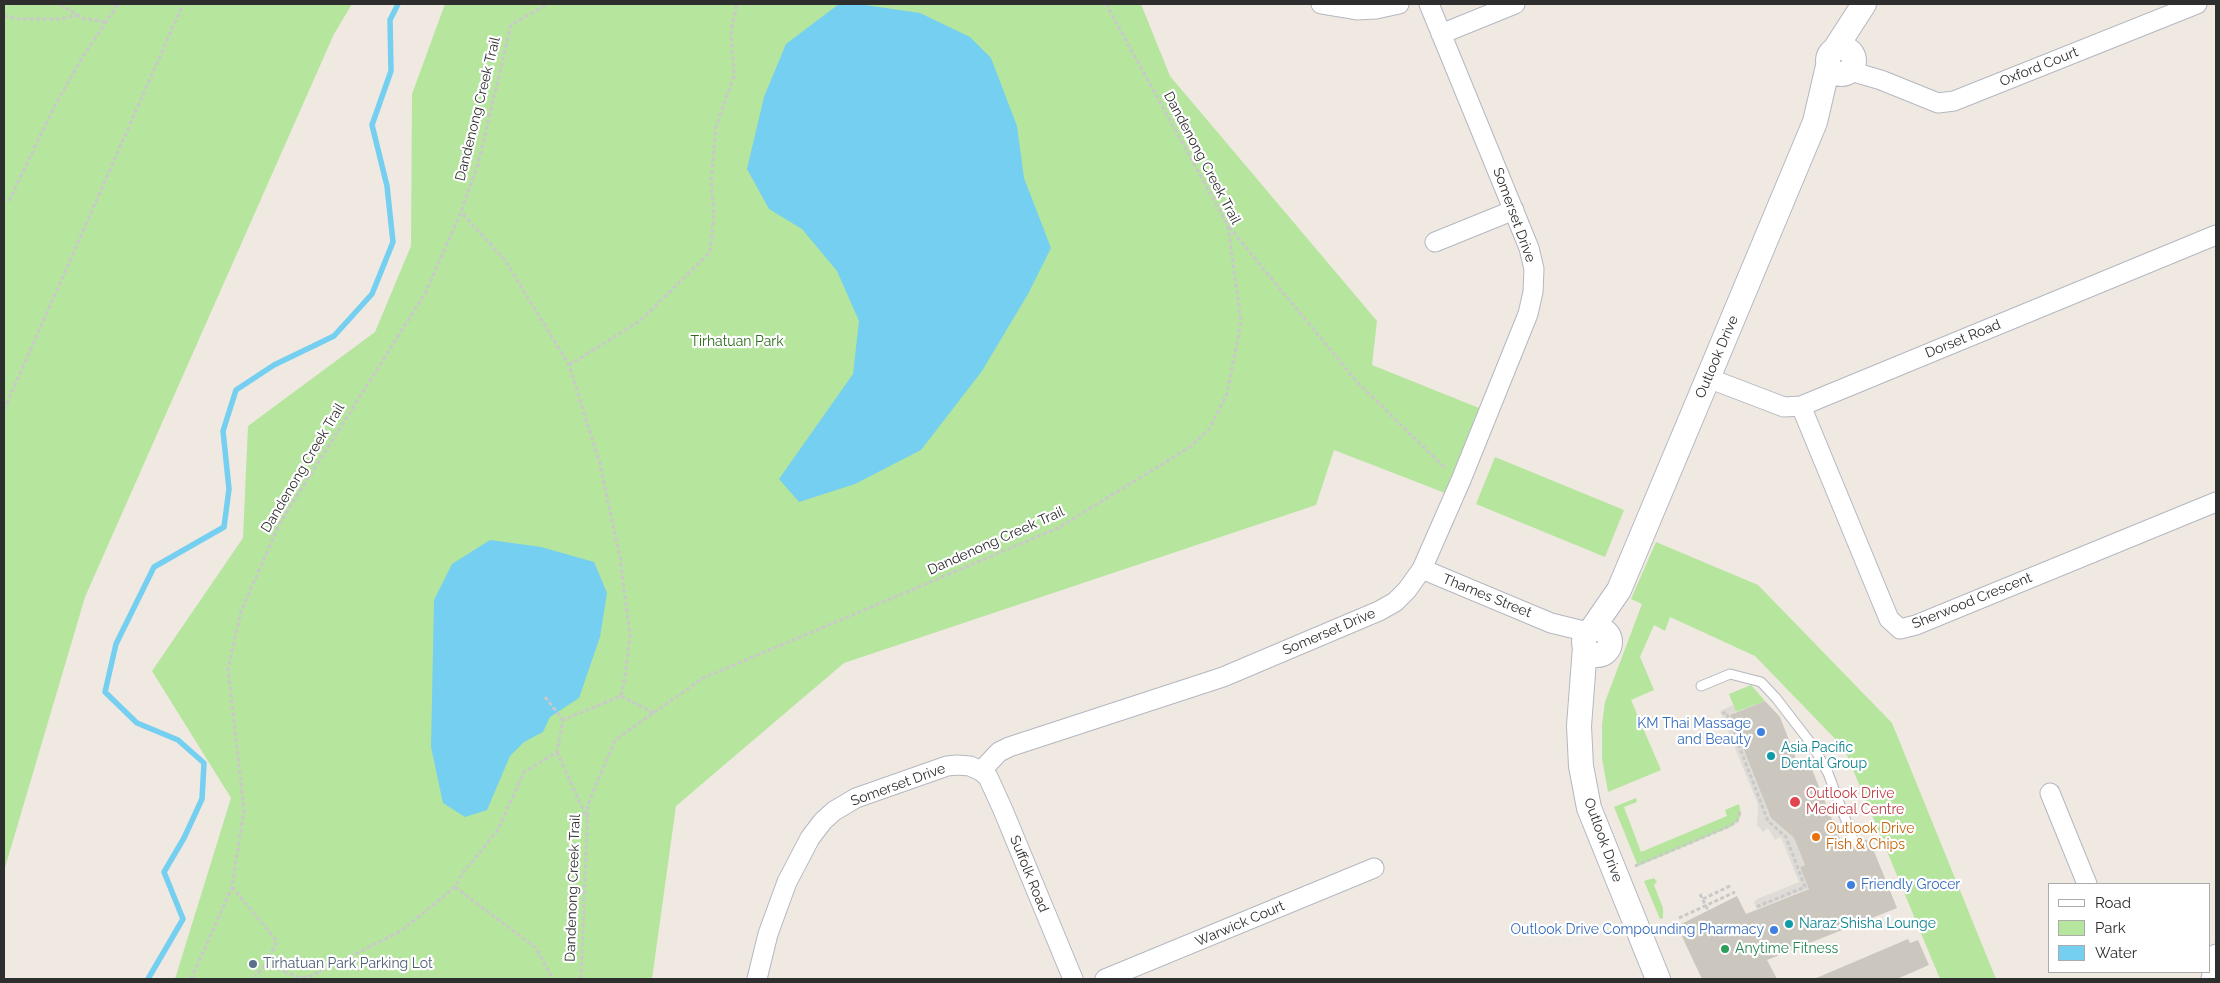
<!DOCTYPE html>
<html>
<head>
<meta charset="utf-8">
<style>
  body { margin:0 }
  #map { position:relative; width:2220px; height:983px; overflow:hidden; background:#efe9e1; font-family:Raleway,sans-serif }
  canvas { display:block }
  .frame { position:absolute; inset:0; border:5px solid #2e2e2e; pointer-events:none }
  .legend { position:absolute; left:2048px; top:883px; width:162px; height:90px; box-sizing:border-box; background:#fff; border:1px solid #ababab; margin:0; padding:6px 9px; list-style:none; font-size:15px; color:#2e2e2e }
  .legend li { display:flex; align-items:center; gap:10px; height:25px }
  .legend b { width:25px; border:1px solid #ababab }
</style>
</head>
<body>
<div id="map">
<canvas width="2220" height="983"></canvas>
<div class="frame"></div>
<ul class="legend">
<li><b style="height:6px;background:#fff"></b>Road</li>
<li><b style="height:14px;background:#b6e59e"></b>Park</li>
<li><b style="height:14px;background:#75cff0"></b>Water</li>
</ul>
</div>
<script>
const ctx = document.querySelector('canvas').getContext('2d');
ctx.lineJoin = 'round';
function fill(path, color) { ctx.fillStyle = color; ctx.fill(path, 'evenodd'); }
const toPath = rows => new Path2D(rows.map(r => 'M' + r).join(''));
function trace(path, color, width, dash) { ctx.strokeStyle = color; ctx.lineWidth = width; ctx.lineCap = dash ? 'butt' : 'round'; ctx.setLineDash(dash || []); ctx.stroke(path); }
function drawText(font, color, halo, rows, align = 'center') {
  ctx.font = font + ' Raleway,sans-serif'; ctx.lineWidth = 4.5; ctx.setLineDash([]); ctx.textBaseline = 'middle'; ctx.strokeStyle = halo; ctx.fillStyle = color; for (const [text, x, y, turn = 0] of rows) {
    ctx.save(); ctx.translate(x, y); ctx.rotate((+turn || 0) * Math.PI / 180); ctx.textAlign = isNaN(turn) ? turn : align; if (halo) ctx.strokeText(text, 0, 0); ctx.fillText(text, 0, 0); ctx.restore();
  }
}
const green = toPath([
  [4,4,352,4,334,34,85,597,4,871],
  [445,4,1141,4,1170,76,1377,321,1372,365,1479,408,1445,493,1334,450,1316,505,844,663,676,806,652,979,175,979,231,798,152,671,243,538,248,426,375,332,411,246,412,94],
  [1495,457,1624,510,1605,557,1476,504],
  [1656,542,1758,585,1892,723,1996,979,1940,979,1844,748,1755,656,1670,617,1665,631,1654,625,1640,657,1654,690,1631,700,1661,770,1608,792,1602,758,1602,725,1605,702,1642,604,1631,599],
  [1751,685,1765,701,1736,712,1729,694],
  [1636,798,1637,802,1624,807,1641,852,1727,816,1725,810,1739,804,1741,814,1738,821,1730,827,1638,866,1614,807],
  [1654,878,1657,882,1654,885,1663,908,1663,918,1660,919,1644,881]
]);
const plaza = toPath([
  [1733,705,1736,712,1730,715,1771,818,1794,838,1805,865,1800,867,1807,883,1815,886,1757,909,1754,902,1757,899,1799,882,1781,837,1775,840,1768,828,1763,832,1757,825,1758,811,1757,802,1720,711]
]);
const water = toPath([
  [839,4,858,4,920,13,970,37,991,58,1017,126,1024,178,1051,248,1028,294,982,371,921,450,855,484,799,502,779,479,853,374,859,321,837,271,802,229,769,209,747,169,764,97,786,44],
  [490,540,541,547,594,562,607,593,600,637,579,698,550,717,543,732,524,742,510,756,487,810,465,817,443,803,431,747,434,600,452,564]
]);
const stream = toPath([
  [148,979,183,919,164,872,184,838,202,799,204,763,178,740,137,723,105,692,116,644,154,567,224,527,229,489,223,431,236,390,274,365,334,336,372,294,393,242,387,186,372,125,391,71,390,20,398,4]
]);
const building = toPath([
  [1765,701,1780,717,1799,766,1809,762,1844,849,1850,846,1857,848,1860,842,1869,839,1897,908,1767,960,1777,979,1702,979,1677,926,1737,896,1746,914,1809,889,1800,867,1805,865,1794,838,1771,818,1730,715],
  [1908,939,1910,943,1918,940,1929,965,1897,979,1814,979]
]);
const path = toPath([
  [60,4,82,18,105,22],
  [4,16,20,19,60,19,78,15],
  [9,201,55,105,82,58,118,4],
  [1229,227,1357,382,1446,469],
  [569,365,641,320,710,252,714,215,711,181,716,127,734,76,731,30,737,4],
  [4,410,183,4],
  [621,696,654,713],
  [545,697,563,720],
  [1722,714,1726,712,1768,821,1786,837,1805,887,1756,907],
  [557,752,587,818],
  [1635,866,1730,826,1737,821,1741,810],
  [232,887,277,941,266,964,255,977],
  [455,887,536,948,553,979],
  [1700,894,1708,910],
  [1703,899,1732,885],
  [1679,918,1735,892],
  [266,964,300,978],
  [191,979,232,887,244,810,228,669,241,611,280,523,426,292,461,212,478,164,511,25,547,4],
  [296,979,311,976,401,931,455,887,462,874,497,831,524,772,557,752,563,720,621,696,625,677,630,635,620,558,600,464,569,365,505,260,461,212],
  [581,979,588,804,615,740,703,678,1058,528,1190,447,1209,429,1227,394,1241,322,1228,226,1106,4]
]);
const service = toPath([
  [1701,686,1730,674,1761,682,1776,698,1813,746,1828,773,1854,842]
]);
const minor = toPath([
  [1321,4,1357,10,1376,9,1399,4],
  [1441,34,1515,4],
  [1850,71,1881,80,1938,103,1954,101,2197,4],
  [1435,242,1514,210],
  [1708,378,1784,407,1801,406,2216,235],
  [1801,406,1889,619,1900,629,1916,625,2216,502],
  [1422,569,1551,623,1588,632],
  [981,771,988,777,1003,810,1073,979],
  [2050,793,2087,884],
  [757,979,768,934,787,882,810,838,823,821,834,811,856,798,947,766,957,765,970,766,981,771,999,752,1009,747,1223,677,1379,611,1395,602,1407,590,1422,569,1461,480,1528,314,1533,292,1534,269,1529,248,1429,4],
  [1105,979,1374,868],
  [2211,979,2216,954]
]);
const tertiary = toPath([
  '1828 61a13 13 0 1 1 26 0a13 13 0 1 1-26 0Z',
  [1835,49,1864,4],
  [1592,629,1619,590,1708,378,1815,122,1828,66],
  '1584 642a13 13 0 1 1 26 0a13 13 0 1 1-26 0Z',
  [1585,647,1579,726,1581,766,1589,808,1658,979]
]);
const markers = [
  [1761,732,5,"#3f7fe0"],
  [1771,756,5,"#0f9aa8"],
  [1795,802,6,"#e0444e"],
  [1816,837,5,"#e8710a"],
  [1851,885,5,"#3f7fe0"],
  [1789,924,5,"#0f9aa8"],
  [1774,930,5,"#3f7fe0"],
  [1725,949,5,"#2e9e5b"],
  [253,964,5,"#5c6f8a"]
];
const streetNames = [
  ["Oxford Court",2039,67,-22],
  ["Dandenong Creek Trail",478,109,-76],
  ["Dandenong Creek Trail",1202,158,62],
  ["Somerset Drive",1514,215,70],
  ["Dorset Road",1963,339,-22],
  ["Outlook Drive",1717,357,-67],
  ["Dandenong Creek Trail",303,468,-59],
  ["Dandenong Creek Trail",996,541,-24],
  ["Thames Street",1487,596,22],
  ["Sherwood Crescent",1972,601,-22],
  ["Somerset Drive",1329,632,-23],
  ["Somerset Drive",898,785,-20],
  ["Outlook Drive",1603,840,70],
  ["Suffolk Road",1029,874,68],
  ["Dandenong Creek Trail",573,888,-88],
  ["Warwick Court",1240,924,-23]
];
const parkNames = [
  ["Tirhatuan Park",737,342]
];
const shopNames = [
  ["KM Thai Massage",1751,724],
  ["and Beauty",1751,740],
  ["Friendly Grocer",1861,885,"left"],
  ["Outlook Drive Compounding Pharmacy",1764,930]
];
const cultureNames = [
  ["Asia Pacific",1781,748],
  ["Dental Group",1781,764],
  ["Naraz Shisha Lounge",1799,924]
];
const healthNames = [
  ["Outlook Drive",1806,794],
  ["Medical Centre",1806,810]
];
const foodNames = [
  ["Outlook Drive",1826,829],
  ["Fish & Chips",1826,845]
];
const leisureNames = [
  ["Anytime Fitness",1735,949]
];
const serviceNames = [
  ["Tirhatuan Park Parking Lot",263,964]
];
fill(green, '#b6e59e');
fill(plaza, '#dfdcd8');
fill(water, '#75cff0');
trace(stream, '#75cff0', 5.5);
fill(building, '#cbc7bf');
trace(service, '#b4b7c1', 11);
trace(minor, '#b4b7c1', 21);
trace(tertiary, '#b4b7c1', 26);
trace(path, '#c9c9c9', 3, [4, 2.5]);
trace(service, '#fff', 9);
trace(minor, '#fff', 19);
trace(tertiary, '#fff', 24);
for (const [x, y, r, color] of markers) { const dot = new Path2D(); dot.arc(x, y, r, 0, 2 * Math.PI); ctx.fillStyle = color; ctx.fill(dot); trace(dot, '#fff', 2); }
drawText('14px', '#2e2e2e', '#fff', streetNames);
drawText('14px', '#2c6e1b', '#fff', parkNames);
drawText('14px', '#366cbe', '#fff', shopNames, 'right');
drawText('14px', '#0d838f', '#fff', cultureNames, 'left');
drawText('14px', '#be3a42', '#fff', healthNames, 'left');
drawText('14px', '#c56008', '#fff', foodNames, 'left');
drawText('14px', '#27864d', '#fff', leisureNames, 'left');
drawText('14px', '#4e5e75', '#fff', serviceNames, 'left');
</script>
</body>
</html>
